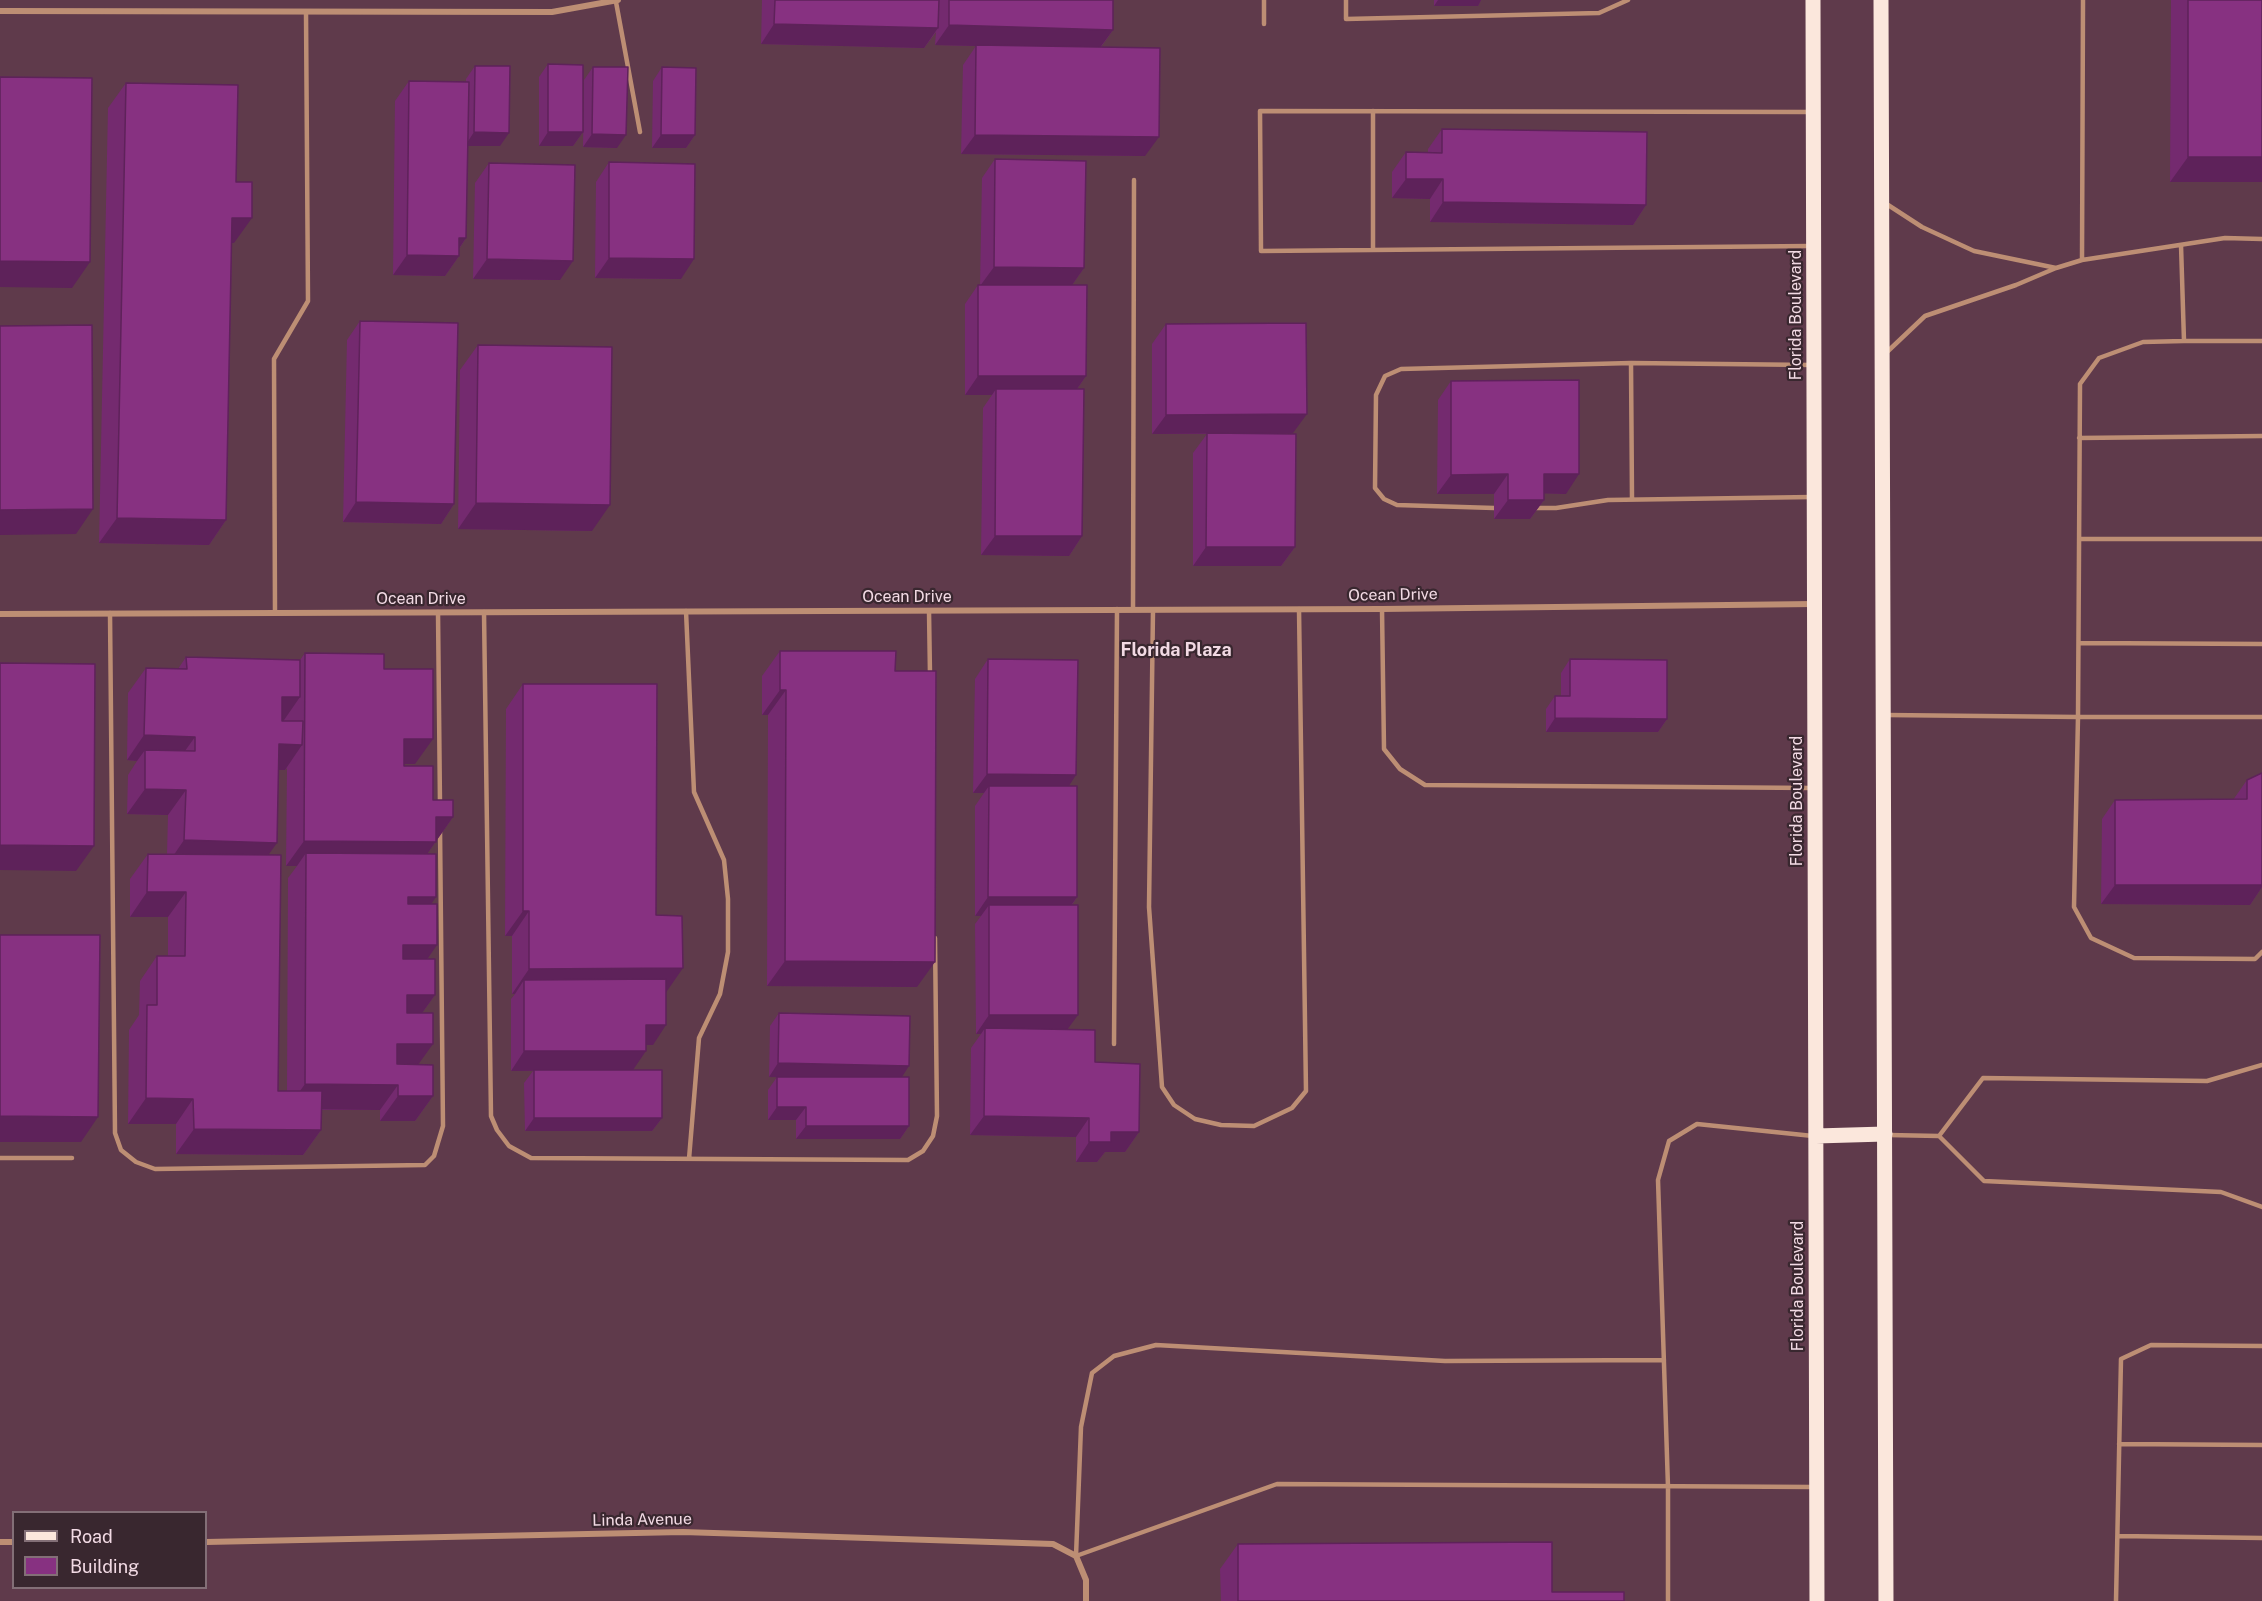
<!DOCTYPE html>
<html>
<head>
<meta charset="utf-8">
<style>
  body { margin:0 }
  #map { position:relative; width:2262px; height:1601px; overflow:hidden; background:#5f3a4b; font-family:"Public Sans",sans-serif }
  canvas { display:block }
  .legend { position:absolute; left:12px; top:1511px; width:195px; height:78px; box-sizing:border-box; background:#39272f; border:2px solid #836f77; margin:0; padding:8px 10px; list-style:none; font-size:18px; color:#f2dae4 }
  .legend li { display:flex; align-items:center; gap:12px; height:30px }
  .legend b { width:30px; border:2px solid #836f77 }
</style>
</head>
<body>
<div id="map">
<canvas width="2262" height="1601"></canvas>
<ul class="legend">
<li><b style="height:8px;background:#fbe7dc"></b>Road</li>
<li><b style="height:16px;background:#873181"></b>Building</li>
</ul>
</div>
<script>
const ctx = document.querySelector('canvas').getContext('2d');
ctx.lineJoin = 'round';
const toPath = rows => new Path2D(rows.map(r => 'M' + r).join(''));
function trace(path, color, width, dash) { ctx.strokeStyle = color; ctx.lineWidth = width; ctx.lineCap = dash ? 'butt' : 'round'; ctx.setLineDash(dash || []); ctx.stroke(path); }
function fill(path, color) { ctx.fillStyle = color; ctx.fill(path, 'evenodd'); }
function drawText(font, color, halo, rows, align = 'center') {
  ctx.font = font + ' "Public Sans",sans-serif'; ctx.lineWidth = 4.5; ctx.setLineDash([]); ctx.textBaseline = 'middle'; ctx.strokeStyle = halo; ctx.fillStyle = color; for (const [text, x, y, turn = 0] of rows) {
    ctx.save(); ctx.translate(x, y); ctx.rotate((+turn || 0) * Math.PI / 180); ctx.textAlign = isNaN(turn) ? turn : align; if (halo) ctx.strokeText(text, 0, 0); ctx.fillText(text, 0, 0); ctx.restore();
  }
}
const lane = toPath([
  [1264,0,1264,24],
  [1346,0,1346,19,1599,13,1628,0],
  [616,2,640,132],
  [1885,203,1922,227,1974,251,2056,268,2016,285,1925,316,1887,352],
  [1810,246,1261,251,1260,111,1811,112],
  [1373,249,1373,111],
  [2082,260,2083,0],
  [2056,268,2082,260,2225,238,2262,239],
  [2184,341,2262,341],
  [1631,363,1632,499],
  [2079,438,2262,436],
  [1494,508,1397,505,1384,499,1375,488,1376,395,1385,376,1401,369,1631,363,1812,365],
  [1533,508,1556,508,1608,500,1812,497],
  [2079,539,2262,539],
  [1133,609,1134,180],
  [1382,609,1384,749,1400,769,1425,785,1812,788],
  [1153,610,1149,907,1162,1087,1174,1105,1195,1119,1221,1125,1254,1126,1292,1108,1306,1091,1299,609],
  [686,611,694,792,724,860,728,899,728,952,720,994,699,1038,689,1159],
  [929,611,930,675],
  [438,612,440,805],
  [484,612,491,1116,497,1130,509,1146,531,1158,908,1160,923,1151,933,1136,937,1116,935,938],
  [110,613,115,1133,121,1150,136,1162,155,1169,425,1165,434,1156,443,1126,440,828],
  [275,613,274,359,308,301,306,12],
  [2079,643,2262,644],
  [1886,715,2078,717,2080,384,2099,358,2143,342,2184,341,2181,245],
  [2262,717,2078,717,2074,907,2091,938,2134,958,2255,959,2262,952],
  [1114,1044,1117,609],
  [1888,1135,1939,1136,1984,1181,2221,1192,2262,1207],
  [1939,1136,1983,1078,2207,1081,2262,1065],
  [0,1158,72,1158],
  [1664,1360,1445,1361,1156,1345,1114,1356,1092,1373,1081,1427,1076,1556,1277,1484,1813,1487],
  [2119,1444,2262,1445],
  [2118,1536,2262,1538],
  [1668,1601,1668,1487,1658,1180,1669,1141,1697,1124,1813,1136],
  [2116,1601,2121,1359,2151,1345,2262,1346]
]);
const street = toPath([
  [0,11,552,12,618,0],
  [0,614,1382,609,1814,604],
  [0,1542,14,1542],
  [206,1542,683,1532,1053,1544,1076,1556,1086,1580,1086,1601]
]);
const primary = toPath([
  [1813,0,1817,1601],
  [1881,0,1886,1601],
  [1816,1136,1885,1134]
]);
const wall = toPath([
  [762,0,1113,0,1113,30,1101,47,1145,156,961,154,963,65,976,46,935,45,936,32,924,48,761,44],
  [1434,0,1481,0,1478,6,1434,6],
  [2171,0,2262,0,2262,182,2170,182],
  [548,64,583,132,573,146,539,146,539,77],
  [475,66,500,146,468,146,466,238,459,249,459,256,445,276,393,275,395,101,409,81,466,82,466,79],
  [593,67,617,148,583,147,584,80],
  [662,67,695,135,686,148,652,148,653,81],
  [126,83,234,243,232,243,226,520,209,545,99,543,108,108],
  [1442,129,1646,205,1633,225,1430,222,1430,199,1392,198,1392,172,1406,152,1428,153,1428,149],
  [995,159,1084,268,1072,285,1086,376,1077,389,1082,536,1069,556,981,555,983,408,992,395,965,395,965,304,978,285,980,285,982,178],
  [609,162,681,279,595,278,596,182],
  [489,163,560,280,473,279,475,183],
  [360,321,454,504,441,524,343,522,347,340],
  [1166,324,1293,433,1249,434,1295,547,1281,566,1193,566,1193,453,1207,434,1152,434,1152,344],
  [478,345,592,531,458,529,460,370],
  [1451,381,1566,494,1544,493,1544,500,1530,519,1494,519,1494,494,1437,494,1438,400],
  [780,651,895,671,917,987,767,986,768,715,762,715,762,676],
  [305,653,384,669,415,764,404,764,404,766,433,800,453,817,427,854,432,904,428,959,435,995,422,1013,419,1065,433,1096,415,1121,380,1121,380,1110,321,1110,321,1130,303,1155,176,1154,176,1124,128,1124,129,1030,139,1015,140,981,157,956,168,956,168,917,130,917,130,879,148,854,167,854,168,815,127,814,128,775,137,761,127,760,128,693,146,668,178,669,186,657,300,660],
  [287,768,286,866,297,866,288,878,287,1091,278,1091,268,855,278,770,285,770],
  [988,659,1069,786,1077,897,1072,905,1067,1029,1095,1062,1139,1132,1125,1152,1105,1152,1097,1162,1076,1162,1076,1137,970,1135,971,1048,981,1034,976,1034,975,924,981,916,975,916,975,806,984,793,973,793,975,679],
  [1570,659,1667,719,1658,732,1546,732,1546,709,1555,696,1561,696,1561,673],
  [523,684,656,915,666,992,653,1045,646,1045,633,1070,662,1118,652,1131,525,1131,524,1083,533,1071,511,1071,511,999,515,994,512,994,512,936,505,936,506,709],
  [2262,773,2262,887,2250,905,2101,904,2102,819,2115,800,2233,800,2247,780],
  [779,1013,902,1077,909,1126,900,1139,796,1139,796,1120,768,1120,768,1090,777,1077,769,1077,770,1026],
  [1238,1544,1552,1592,1624,1601,1221,1601,1220,1569]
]);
const shadedWall = toPath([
  [1438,0,1481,0,1478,6,1434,6],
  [774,24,938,28,924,48,761,44],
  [949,25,1113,30,1099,49,935,45],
  [474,132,509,133,500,146,465,146],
  [548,132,583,132,573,146,539,146],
  [592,134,626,135,617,148,583,147],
  [661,135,695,135,686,148,652,148],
  [975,135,1159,137,1145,156,961,154],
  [2188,157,2262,157,2262,182,2170,182],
  [1406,179,1443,179,1430,199,1392,198],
  [1443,202,1646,205,1633,225,1430,222],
  [232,218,252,218,234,243,215,243],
  [459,238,466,238,454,256,459,256,445,276,393,275,407,255],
  [609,258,694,259,681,279,595,278],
  [487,259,573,261,560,280,473,279],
  [0,261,90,262,72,288,0,287],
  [994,267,1084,268,1070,288,980,286],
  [978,376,1086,376,1072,396,996,389,992,395,965,395],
  [1307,414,1293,433,1152,434,1166,415],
  [1508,474,1494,494,1437,494,1451,475],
  [1544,474,1579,474,1566,494,1530,493],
  [1508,500,1544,500,1530,519,1494,519],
  [356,502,454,504,441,524,343,522],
  [476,503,610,505,592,531,458,529],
  [93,509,76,534,0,535,0,510],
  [117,518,226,520,209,545,99,543],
  [995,536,1082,536,1069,556,981,555],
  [1206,547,1295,547,1281,566,1193,566],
  [780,690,786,690,768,715,762,715],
  [282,697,300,697,282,723],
  [1555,718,1667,719,1658,732,1546,732],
  [144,735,195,737,177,762,145,750,137,761,127,760],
  [404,739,433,739,415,764,386,764],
  [279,744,302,745,285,770,261,770],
  [987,774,1076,775,1063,795,989,786,984,793,973,793],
  [145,789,186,790,168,815,127,814],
  [436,817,453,817,418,867,306,853,297,866,286,866,304,841],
  [184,840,277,843,259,868,167,865],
  [0,845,94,846,76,871,0,870],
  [2115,885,2262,885,2262,887,2250,905,2101,904],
  [147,892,186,892,168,917,130,917],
  [408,897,436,897,419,922,390,922],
  [988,897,1077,897,1064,916,989,905,981,916,975,916],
  [523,911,529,911,512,936,505,936],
  [403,945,437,945,419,971,385,970],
  [785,961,935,962,917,987,767,986],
  [683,968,665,994,524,980,515,994,512,994,529,969],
  [407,995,435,995,417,1020,389,1020],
  [989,1015,1078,1015,1064,1034,985,1028,981,1034,976,1034],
  [646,1025,666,1025,653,1045,632,1045],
  [397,1044,433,1044,415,1069,379,1069],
  [524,1051,646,1051,633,1070,511,1071],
  [778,1063,909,1066,900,1080,769,1077],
  [305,1084,398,1085,380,1110,287,1109],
  [398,1096,433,1096,415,1121,380,1121],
  [146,1098,193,1099,176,1124,128,1124],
  [777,1107,806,1107,796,1120,768,1120],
  [0,1116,98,1117,81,1142,0,1142],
  [984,1116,1089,1118,1076,1137,970,1135],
  [534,1118,662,1118,652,1131,525,1131],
  [806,1126,909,1126,900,1139,796,1139],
  [194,1129,321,1130,303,1155,176,1154],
  [1111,1132,1139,1132,1125,1152,1105,1152,1097,1162,1076,1162,1089,1142]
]);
const building = toPath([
  [775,0,939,0,938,28,774,24,775,0],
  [949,0,1113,0,1113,30,949,25,949,0],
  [2188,0,2262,0,2262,157,2188,157,2188,0],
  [976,45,1160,48,1159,137,975,135,976,45],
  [548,64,583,65,583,132,548,132,548,64],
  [475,66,510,66,509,133,474,132,475,66],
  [593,67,628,67,626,135,592,134,593,67],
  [662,67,696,68,695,135,661,135,662,67],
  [0,77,92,78,90,262,0,261,0,77],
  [409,81,469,82,466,238,459,238,459,256,407,255,409,81],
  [126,83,238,85,236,182,252,182,252,218,232,218,226,520,117,518,126,83],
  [1442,129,1647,132,1646,205,1443,202,1443,179,1406,179,1406,152,1442,153,1442,129],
  [995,159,1086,161,1084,268,994,267,995,159],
  [609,162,695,164,694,259,609,258,609,162],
  [489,163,575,165,573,261,487,259,489,163],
  [978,285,1087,285,1086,376,978,376,978,285],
  [360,321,458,323,454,504,356,502,360,321],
  [1306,323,1307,414,1166,415,1166,324,1306,323],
  [92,325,93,509,0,510,0,326,92,325],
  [478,345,612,347,610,505,476,503,478,345],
  [1579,380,1579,474,1544,474,1544,500,1508,500,1508,474,1451,475,1451,381,1579,380],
  [996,389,1084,389,1082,536,995,536,996,389],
  [1207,433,1296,434,1295,547,1206,547,1207,433],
  [780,651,896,651,895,671,936,671,935,962,785,961,786,690,780,690,780,651],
  [305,653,384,654,384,669,433,669,433,739,404,739,404,766,433,766,433,800,453,800,453,817,436,817,436,842,304,841,305,653],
  [186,657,300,660,300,697,282,697,282,721,303,721,302,745,279,744,277,843,184,840,186,790,145,789,145,750,195,751,195,737,144,735,146,668,187,669,186,657],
  [988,659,1078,660,1076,775,987,774,988,659],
  [1570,659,1667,660,1667,719,1555,718,1555,696,1570,696,1570,659],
  [0,663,95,664,94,846,0,845,0,663],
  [523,684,657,684,656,915,682,916,683,968,529,969,529,911,523,911,523,684],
  [2262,773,2262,885,2115,885,2115,800,2247,799,2247,780,2262,773],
  [989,786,1077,786,1077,897,988,897,989,786],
  [306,853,436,854,436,897,408,897,408,904,437,904,437,945,403,945,403,959,435,959,435,995,407,995,407,1013,433,1013,433,1044,397,1044,397,1064,433,1065,433,1096,398,1096,398,1085,305,1084,306,853],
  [148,854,281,855,278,1091,322,1091,321,1130,194,1129,193,1099,146,1098,147,1005,157,1005,157,956,185,956,186,892,147,892,148,854],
  [989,905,1078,905,1078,1015,989,1015,989,905],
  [0,935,100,935,98,1117,0,1116,0,935],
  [666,979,666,1025,646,1025,646,1051,524,1051,524,980,666,979],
  [779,1013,910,1016,909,1066,778,1063,779,1013],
  [985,1028,1095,1030,1095,1062,1140,1064,1139,1132,1111,1132,1111,1142,1089,1142,1089,1118,984,1116,985,1028],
  [534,1070,662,1070,662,1118,534,1118,534,1070],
  [777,1077,909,1077,909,1126,806,1126,806,1107,777,1107,777,1077],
  [1552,1542,1552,1592,1624,1592,1624,1601,1238,1601,1238,1544,1552,1542]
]);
const streetNames = [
  ["Florida Boulevard",1796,315,-90],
  ["Ocean Drive",1393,595,-1],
  ["Ocean Drive",907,597],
  ["Ocean Drive",421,599],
  ["Florida Boulevard",1797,801,-90],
  ["Florida Boulevard",1798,1286,-90],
  ["Linda Avenue",642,1520,-1]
];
const neighbourhoodNames = [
  ["Florida Plaza",1176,650]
];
trace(lane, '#bd8e74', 4.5);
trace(street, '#bd8e74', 6);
trace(primary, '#fbe7dc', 15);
fill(wall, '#742a6f');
fill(shadedWall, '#5e225a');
fill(building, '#873181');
trace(building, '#5e225a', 1.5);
drawText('16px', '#f2dae4', '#39272f', streetNames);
drawText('bold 18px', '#f2dae4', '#39272f', neighbourhoodNames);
</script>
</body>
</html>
